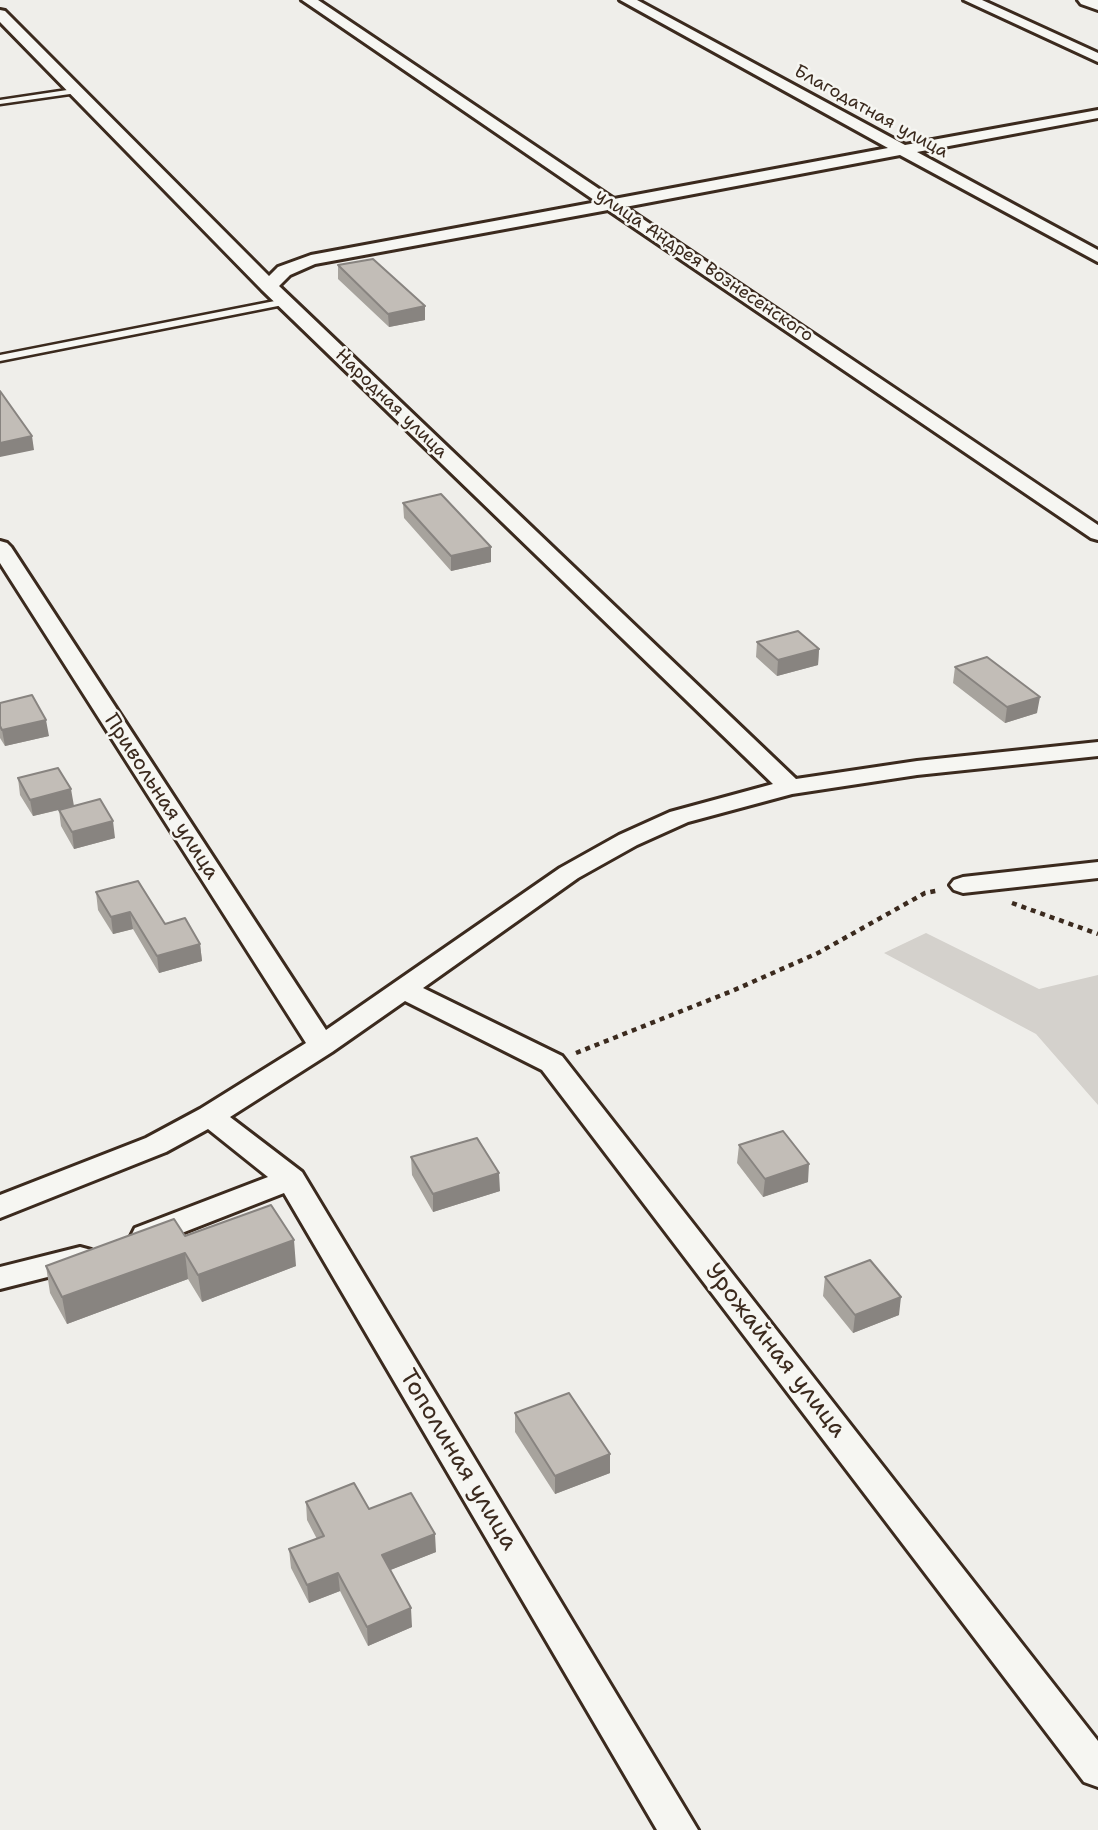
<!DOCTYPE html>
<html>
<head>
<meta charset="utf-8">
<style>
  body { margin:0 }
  canvas { display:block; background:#efeeea }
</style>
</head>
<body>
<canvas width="1098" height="1830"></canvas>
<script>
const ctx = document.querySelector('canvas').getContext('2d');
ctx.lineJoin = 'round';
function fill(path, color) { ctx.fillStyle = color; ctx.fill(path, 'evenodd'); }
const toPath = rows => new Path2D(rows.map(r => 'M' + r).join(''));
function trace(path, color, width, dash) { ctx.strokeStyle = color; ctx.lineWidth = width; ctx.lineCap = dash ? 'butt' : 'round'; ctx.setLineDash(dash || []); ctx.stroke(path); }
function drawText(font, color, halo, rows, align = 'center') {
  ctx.font = font + ' "Shantell Sans",sans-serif'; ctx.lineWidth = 5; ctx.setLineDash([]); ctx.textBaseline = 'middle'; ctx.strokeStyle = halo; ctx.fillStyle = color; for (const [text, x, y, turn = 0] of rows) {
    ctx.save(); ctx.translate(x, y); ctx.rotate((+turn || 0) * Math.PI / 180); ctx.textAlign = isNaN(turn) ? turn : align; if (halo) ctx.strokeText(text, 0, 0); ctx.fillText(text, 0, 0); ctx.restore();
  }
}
const green = toPath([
  [926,933,1039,989,1098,975,1098,1105,1036,1034,884,953]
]);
const path = toPath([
  [1012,903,1098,934],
  [576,1053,732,991,818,953,925,893,940,890]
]);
const lane = toPath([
  [74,89,77,89,77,93,0,104,0,100,74,89],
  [285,299,290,302,288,304,0,361,0,355,285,299]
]);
const street = toPath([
  [302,0,318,0,614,199,888,148,620,0,637,0,905,145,1098,110,1098,118,917,152,1098,250,1098,262,900,155,625,207,1098,525,1098,540,1091,538,608,210,315,264,290,275,279,286,796,779,917,761,1098,742,1098,756,917,775,792,794,688,822,637,845,578,878,423,988,562,1056,1098,1741,1098,1787,1084,1782,542,1070,405,1001,332,1052,230,1117,302,1172,698,1830,657,1830,284,1193,146,1247,135,1244,131,1236,135,1228,268,1177,208,1129,166,1152,0,1218,0,1195,146,1138,200,1109,306,1043,0,563,0,541,7,543,11,547,326,1030,560,868,619,835,670,812,773,784,262,290,0,22,0,10,5,11,269,276,278,267,311,255,597,202,302,0],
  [964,0,982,0,1098,53,1098,62,964,0],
  [1098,862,1098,878,963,893,954,890,950,885,954,880,963,877,1098,862],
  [80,1247,91,1250,96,1258,91,1266,0,1289,0,1267,80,1247]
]);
const secondary = toPath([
  [1078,0,1098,0,1098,10,1081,4,1078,0]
]);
const wall = toPath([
  [338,265,425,320,389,327,338,279],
  [403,503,491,547,491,562,451,571,404,518],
  [757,642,819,649,818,665,777,676,756,657],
  [955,667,1037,713,1005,723,953,683],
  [0,703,49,736,5,746,0,738],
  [18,778,74,806,115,838,74,849,61,826,59,810,33,816,20,795],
  [96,892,165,924,200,944,202,961,159,973,133,929,113,934,98,910],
  [739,1145,808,1182,763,1197,737,1163],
  [411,1157,500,1191,433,1212,412,1175],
  [185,1236,296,1266,202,1302,188,1279,67,1324,50,1293,46,1266],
  [825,1277,899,1315,853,1333,823,1296],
  [515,1413,610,1454,610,1473,555,1494,515,1432],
  [306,1502,369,1509,436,1552,390,1570,412,1627,368,1646,340,1591,309,1603,291,1568,289,1549,317,1539,307,1520]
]);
const shadedWall = toPath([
  [425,306,425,320,389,327,388,314],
  [32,436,34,450,0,457,0,443],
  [491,547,491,562,451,571,451,556],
  [819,649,818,665,777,676,778,660],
  [1040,697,1037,713,1005,723,1007,707],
  [46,720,49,736,5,746,2,730],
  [71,789,74,806,33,816,30,800],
  [113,821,115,838,74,849,72,832],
  [130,912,133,929,113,934,111,917],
  [200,944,202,961,159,973,157,956],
  [809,1164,808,1182,763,1197,765,1179],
  [499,1173,500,1191,433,1212,433,1194],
  [294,1240,296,1266,202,1302,198,1275],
  [185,1253,188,1279,67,1324,62,1297],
  [901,1297,899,1315,853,1333,855,1315],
  [610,1454,610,1473,555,1494,555,1476],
  [435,1534,436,1552,383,1573,382,1555],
  [338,1573,340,1591,309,1603,307,1585],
  [411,1608,412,1627,368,1646,367,1627]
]);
const building = toPath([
  [373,259,425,306,388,314,338,265,373,259],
  [0,391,32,436,0,443,0,391],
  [441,494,491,547,451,556,403,503,441,494],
  [798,631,819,649,778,660,757,642,798,631],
  [987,657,1040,697,1007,707,955,667,987,657],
  [32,695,46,720,2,730,0,726,0,703,32,695],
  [58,768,71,789,30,800,18,778,58,768],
  [100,799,113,821,72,832,59,810,100,799],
  [138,881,165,924,185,918,200,944,157,956,130,912,111,917,96,892,138,881],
  [783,1131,809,1164,765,1179,739,1145,783,1131],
  [477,1138,499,1173,433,1194,411,1157,477,1138],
  [271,1205,294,1240,198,1275,185,1253,62,1297,46,1266,174,1219,185,1236,271,1205],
  [870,1260,901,1297,855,1315,825,1277,870,1260],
  [569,1393,610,1454,555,1476,515,1413,569,1393],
  [354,1483,369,1509,411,1493,435,1534,382,1555,411,1608,367,1627,338,1573,307,1585,289,1549,324,1536,306,1502,354,1483]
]);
const farStreetnames = [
  ["Благодатная улица",871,112,29],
  ["улица Андрея Вознесенского",704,266,34],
  ["Народная улица",391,404,44]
];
const streetNames = [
  ["Привольная улица",161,797,57]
];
const nearStreetnames = [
  ["Урожайная улица",775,1351,52],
  ["Тополиная улица",458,1460,59]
];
fill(green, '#d4d1cc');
trace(lane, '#3b2a1e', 5);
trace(street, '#3b2a1e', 6);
trace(secondary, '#3b2a1e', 6);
trace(path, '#3b2a1e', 4.5, [5, 5]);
fill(lane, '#f6f6f2');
fill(street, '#f6f6f2');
fill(secondary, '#f6f6f2');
fill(wall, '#a7a39d');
fill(shadedWall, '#888480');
fill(building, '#c2bdb7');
trace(building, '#888480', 2);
drawText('18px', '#3b2a1e', '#f6f6f2', farStreetnames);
drawText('21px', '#3b2a1e', '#f6f6f2', streetNames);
drawText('24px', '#3b2a1e', '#f6f6f2', nearStreetnames);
</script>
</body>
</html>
